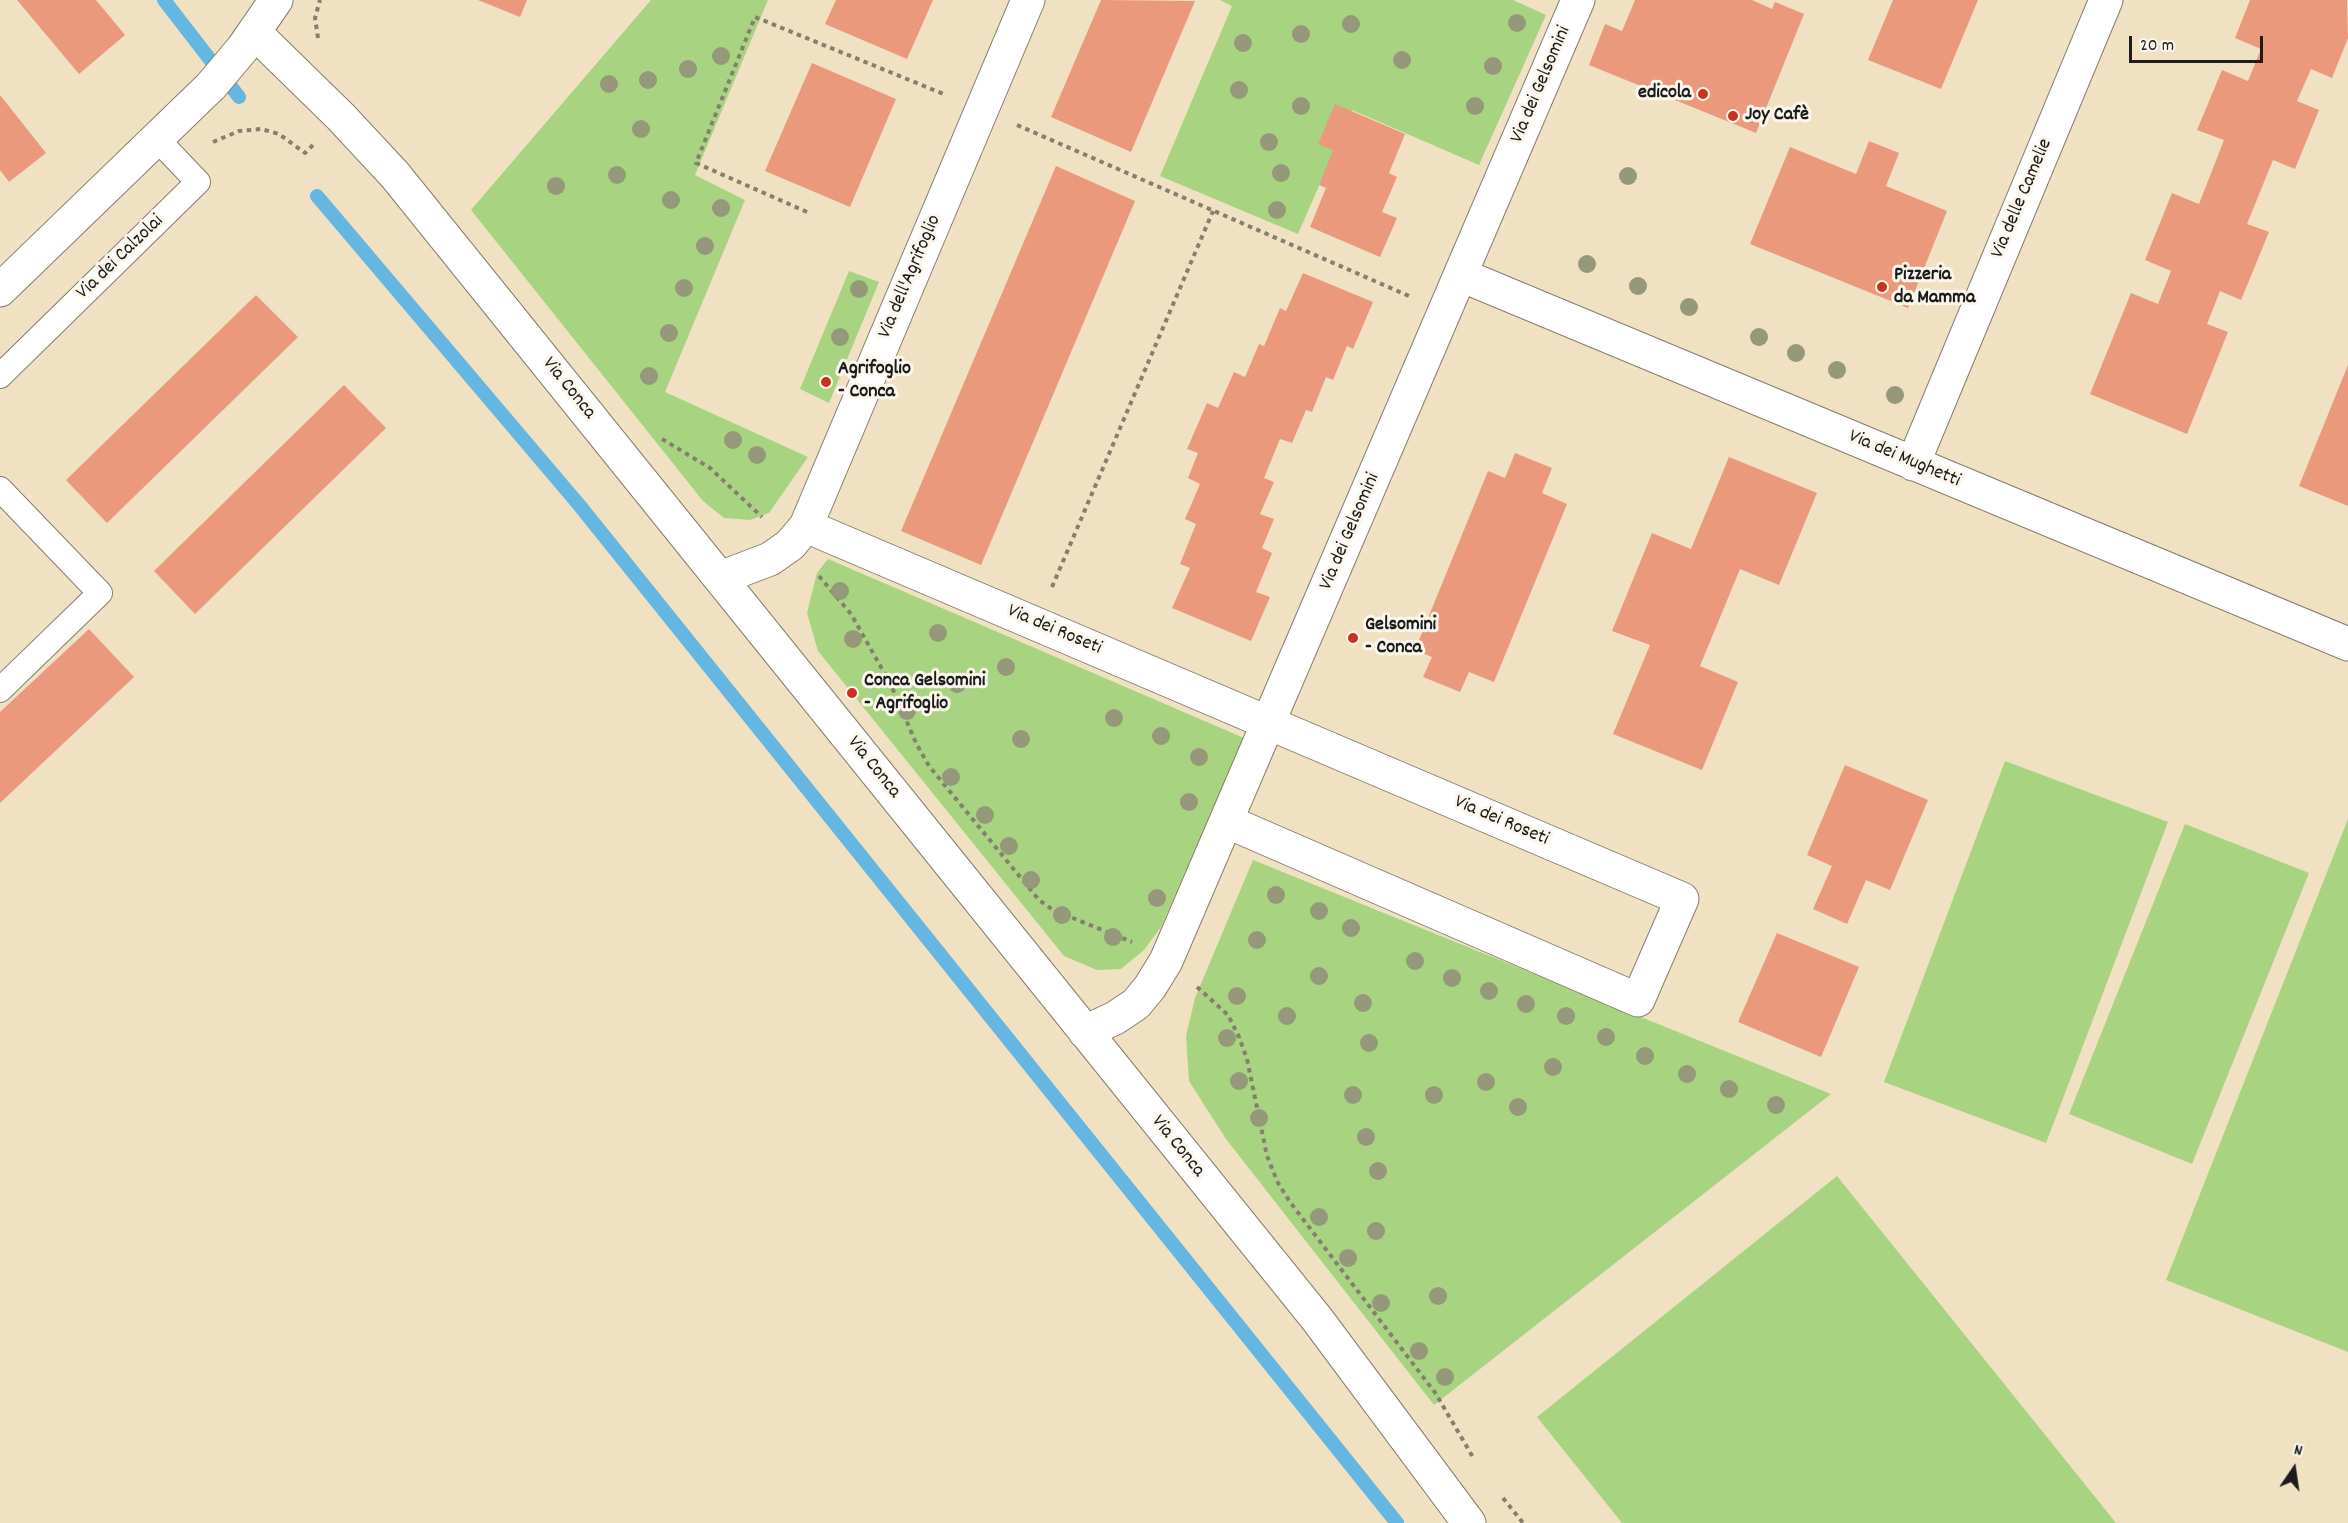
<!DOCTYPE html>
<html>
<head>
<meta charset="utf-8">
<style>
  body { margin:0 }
  #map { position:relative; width:2348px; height:1523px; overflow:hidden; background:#efe1c2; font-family:Dekko,sans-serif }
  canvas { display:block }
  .north { position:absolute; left:2264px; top:1439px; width:60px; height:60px; -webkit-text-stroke:4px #fbf7ec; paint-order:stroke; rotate:13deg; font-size:16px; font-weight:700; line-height:24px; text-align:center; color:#1c1c1c }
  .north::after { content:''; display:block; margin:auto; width:21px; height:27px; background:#1c1c1c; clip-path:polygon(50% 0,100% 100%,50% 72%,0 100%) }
  .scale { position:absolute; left:2129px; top:36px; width:134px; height:27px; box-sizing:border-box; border:3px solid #1c1c1c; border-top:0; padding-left:8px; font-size:18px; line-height:21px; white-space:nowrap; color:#1c1c1c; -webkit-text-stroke:4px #fbf7ec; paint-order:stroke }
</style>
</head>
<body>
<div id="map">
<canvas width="2348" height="1523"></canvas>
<div class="north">N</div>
<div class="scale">20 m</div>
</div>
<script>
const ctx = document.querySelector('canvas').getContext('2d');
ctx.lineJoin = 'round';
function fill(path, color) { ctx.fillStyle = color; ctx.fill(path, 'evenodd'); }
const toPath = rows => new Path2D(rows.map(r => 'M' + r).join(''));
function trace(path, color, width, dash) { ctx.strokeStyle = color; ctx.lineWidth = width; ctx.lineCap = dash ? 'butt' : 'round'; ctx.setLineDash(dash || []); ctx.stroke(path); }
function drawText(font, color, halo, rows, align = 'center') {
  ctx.font = font + ' Dekko,sans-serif'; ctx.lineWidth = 6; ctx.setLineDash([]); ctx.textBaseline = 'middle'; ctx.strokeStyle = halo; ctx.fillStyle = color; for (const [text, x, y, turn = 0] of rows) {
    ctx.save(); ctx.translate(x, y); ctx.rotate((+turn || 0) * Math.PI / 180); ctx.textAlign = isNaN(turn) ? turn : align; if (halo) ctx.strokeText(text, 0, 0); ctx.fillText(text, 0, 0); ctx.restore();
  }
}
const green = toPath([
  [651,0,768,0,695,175,745,200,665,392,808,457,769,513,750,520,724,518,703,501,471,210],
  [1220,0,1513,0,1546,15,1479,165,1352,110,1298,234,1160,176,1232,6],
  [849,271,879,282,829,403,800,389],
  [828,559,1244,738,1161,927,1144,950,1121,969,1097,970,1064,956,818,651,807,613,817,573],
  [2005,761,2168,822,2046,1143,1884,1082],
  [2348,819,2348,1352,2166,1280],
  [2185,824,2309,873,2192,1164,2069,1114],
  [1253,860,1831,1094,1434,1405,1226,1139,1189,1081,1186,1036,1195,998],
  [1837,1176,2116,1523,1622,1523,1537,1417]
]);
const stream = toPath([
  [164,0,239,97],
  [317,196,580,506,1397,1523]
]);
const building = toPath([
  [17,0,96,0,125,35,79,74],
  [478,0,527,0,520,17],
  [836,0,933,0,907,59,825,24],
  [1101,0,1195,1,1131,152,1051,117],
  [1635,0,1752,0,1772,9,1775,2,1804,14,1756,133,1589,65,1605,24,1622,31],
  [1893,0,1978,0,1941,89,1868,60],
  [2250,0,2347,0,2348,38,2332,78,2311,69,2297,101,2319,110,2295,169,2273,160,2247,224,2269,232,2241,300,2220,291,2207,324,2228,332,2187,434,2090,394,2131,293,2158,304,2171,271,2145,260,2172,193,2199,204,2224,140,2197,130,2222,70,2248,81,2261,49,2235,38],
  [812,63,896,99,850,207,765,171],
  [0,95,46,153,9,182,0,170],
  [1335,104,1405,134,1389,173,1397,177,1382,212,1397,218,1380,257,1310,227,1326,188,1319,185,1333,150,1318,144],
  [1869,141,1899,153,1886,186,1947,211,1908,308,1750,244,1790,147,1856,174],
  [1056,166,1135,201,981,565,901,531],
  [1303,273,1373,302,1353,349,1347,346,1333,380,1326,377,1312,412,1306,410,1292,443,1280,439,1264,478,1274,482,1260,514,1274,519,1262,548,1272,553,1256,592,1270,597,1251,641,1172,608,1190,568,1180,564,1196,524,1185,519,1200,484,1188,478,1198,453,1187,449,1207,403,1218,408,1234,372,1245,377,1259,344,1264,346,1280,308,1286,311],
  [256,295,298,337,107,523,66,480],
  [2348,365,2348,506,2299,486],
  [344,385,386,428,195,614,154,571],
  [1515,453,1552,468,1542,493,1567,504,1494,682,1469,672,1460,692,1423,677,1432,657,1415,650,1488,471,1505,478],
  [1729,457,1817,493,1779,585,1740,569,1700,666,1738,682,1702,770,1613,734,1650,645,1612,631,1652,533,1691,549],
  [89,629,134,677,0,803,0,712],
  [1845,765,1928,800,1890,890,1866,880,1847,924,1813,909,1832,866,1807,855],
  [1777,933,1859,967,1821,1057,1738,1022]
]);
const path = toPath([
  [318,38,315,18,320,0],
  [1017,125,1409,296],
  [213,142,239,131,261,129,279,134,305,153,313,145],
  [807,212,696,163,755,17,946,95],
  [662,439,710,468,762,517],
  [819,576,851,614,891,685,916,743,929,766,1039,900,1053,910,1132,942],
  [1052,587,1213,211],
  [1197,987,1228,1015,1239,1037,1247,1059,1267,1156,1278,1183,1290,1202,1436,1394,1474,1459],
  [1503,1498,1523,1523]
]);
const lane = toPath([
  [0,376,198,182,157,139],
  [0,489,100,593,0,690]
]);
const street = toPath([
  [254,32,341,117,395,175,1317,1319,1469,1523],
  [1461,275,2348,644],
  [0,290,211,86,243,48,276,0],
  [1913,464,2106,0],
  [806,526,1682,899,1638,1000,1226,821],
  [720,578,770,559,790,545,806,526,1028,0],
  [1085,1032,1115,1018,1136,1004,1150,987,1166,961,1578,0]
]);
const trees = [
  [1517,23],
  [1351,24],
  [1301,34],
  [1243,43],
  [721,56],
  [1402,60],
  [1493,66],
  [688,69],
  [648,80],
  [609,84],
  [1239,90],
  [1301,106],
  [1475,106],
  [641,129],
  [1269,142],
  [1281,173],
  [617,175],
  [1628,176],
  [556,186],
  [671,200],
  [721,208],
  [1277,210],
  [705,246],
  [1587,264],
  [1638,286],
  [684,288],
  [859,289],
  [1689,307],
  [669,333],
  [840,337],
  [1759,337],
  [1796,353],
  [1837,370],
  [649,376],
  [1895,395],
  [733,440],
  [757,455],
  [840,591],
  [938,633],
  [853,639],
  [1006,667],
  [957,684],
  [907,711],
  [1114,718],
  [1161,736],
  [1021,739],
  [1199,757],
  [951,777],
  [1189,802],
  [985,815],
  [1009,846],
  [1031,880],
  [1276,895],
  [1157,898],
  [1319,911],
  [1062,915],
  [1351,928],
  [1113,937],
  [1257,940],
  [1415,961],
  [1319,976],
  [1452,978],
  [1489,991],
  [1237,996],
  [1363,1003],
  [1526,1004],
  [1287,1016],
  [1566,1016],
  [1606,1037],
  [1227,1038],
  [1369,1043],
  [1645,1056],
  [1553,1067],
  [1687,1074],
  [1239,1081],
  [1486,1082],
  [1729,1089],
  [1353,1095],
  [1434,1095],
  [1776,1105],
  [1518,1107],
  [1259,1118],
  [1366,1137],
  [1378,1171],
  [1319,1217],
  [1376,1231],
  [1348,1258],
  [1438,1296],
  [1381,1303],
  [1419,1351],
  [1445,1377]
];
const markers = [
  [1703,94,6,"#c8321e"],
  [1733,116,6,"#c8321e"],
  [1882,287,6,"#c8321e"],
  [826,382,6,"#c8321e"],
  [1353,638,6,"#c8321e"],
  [852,693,6,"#c8321e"]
];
const streetNames = [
  ["Via dei Gelsomini",1542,85,-67],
  ["Via delle Camelie",2023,199,-67],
  ["Via dei Calzolai",121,258,-44],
  ["Via dell'Agrifoglio",911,277,-67],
  ["Via Conca",568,389,51],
  ["Via dei Mughetti",1904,460,23],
  ["Via dei Gelsomini",1351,532,-67],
  ["Via dei Roseti",1054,631,23],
  ["Via Conca",873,768,51],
  ["Via dei Roseti",1501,822,23],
  ["Via Conca",1177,1147,51]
];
const poiNames = [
  ["edicola",1691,94,"right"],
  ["Joy Cafè",1745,116],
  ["Pizzeria",1894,276],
  ["da Mamma",1894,299],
  ["Agrifoglio",838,370],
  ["- Conca",838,393],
  ["Gelsomini",1365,626],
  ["- Conca",1365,649],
  ["Conca Gelsomini",864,682],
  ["- Agrifoglio",864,705]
];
fill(green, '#a8d481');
trace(stream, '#65b6e0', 14);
fill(building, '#eb997d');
trace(lane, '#867e6f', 26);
trace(street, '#867e6f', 35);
trace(path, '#867e6f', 4, [4.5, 4.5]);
trace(lane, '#fff', 24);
trace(street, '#fff', 33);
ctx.fillStyle = '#96987a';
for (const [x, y] of trees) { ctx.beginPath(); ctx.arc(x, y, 9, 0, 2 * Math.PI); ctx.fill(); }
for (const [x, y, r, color] of markers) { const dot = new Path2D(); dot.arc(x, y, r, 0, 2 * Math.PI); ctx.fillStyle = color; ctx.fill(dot); trace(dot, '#fbf7ec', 2); }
drawText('20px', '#1c1c1c', '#fbf7ec', streetNames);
drawText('bold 20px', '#1c1c1c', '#fbf7ec', poiNames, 'left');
</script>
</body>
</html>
